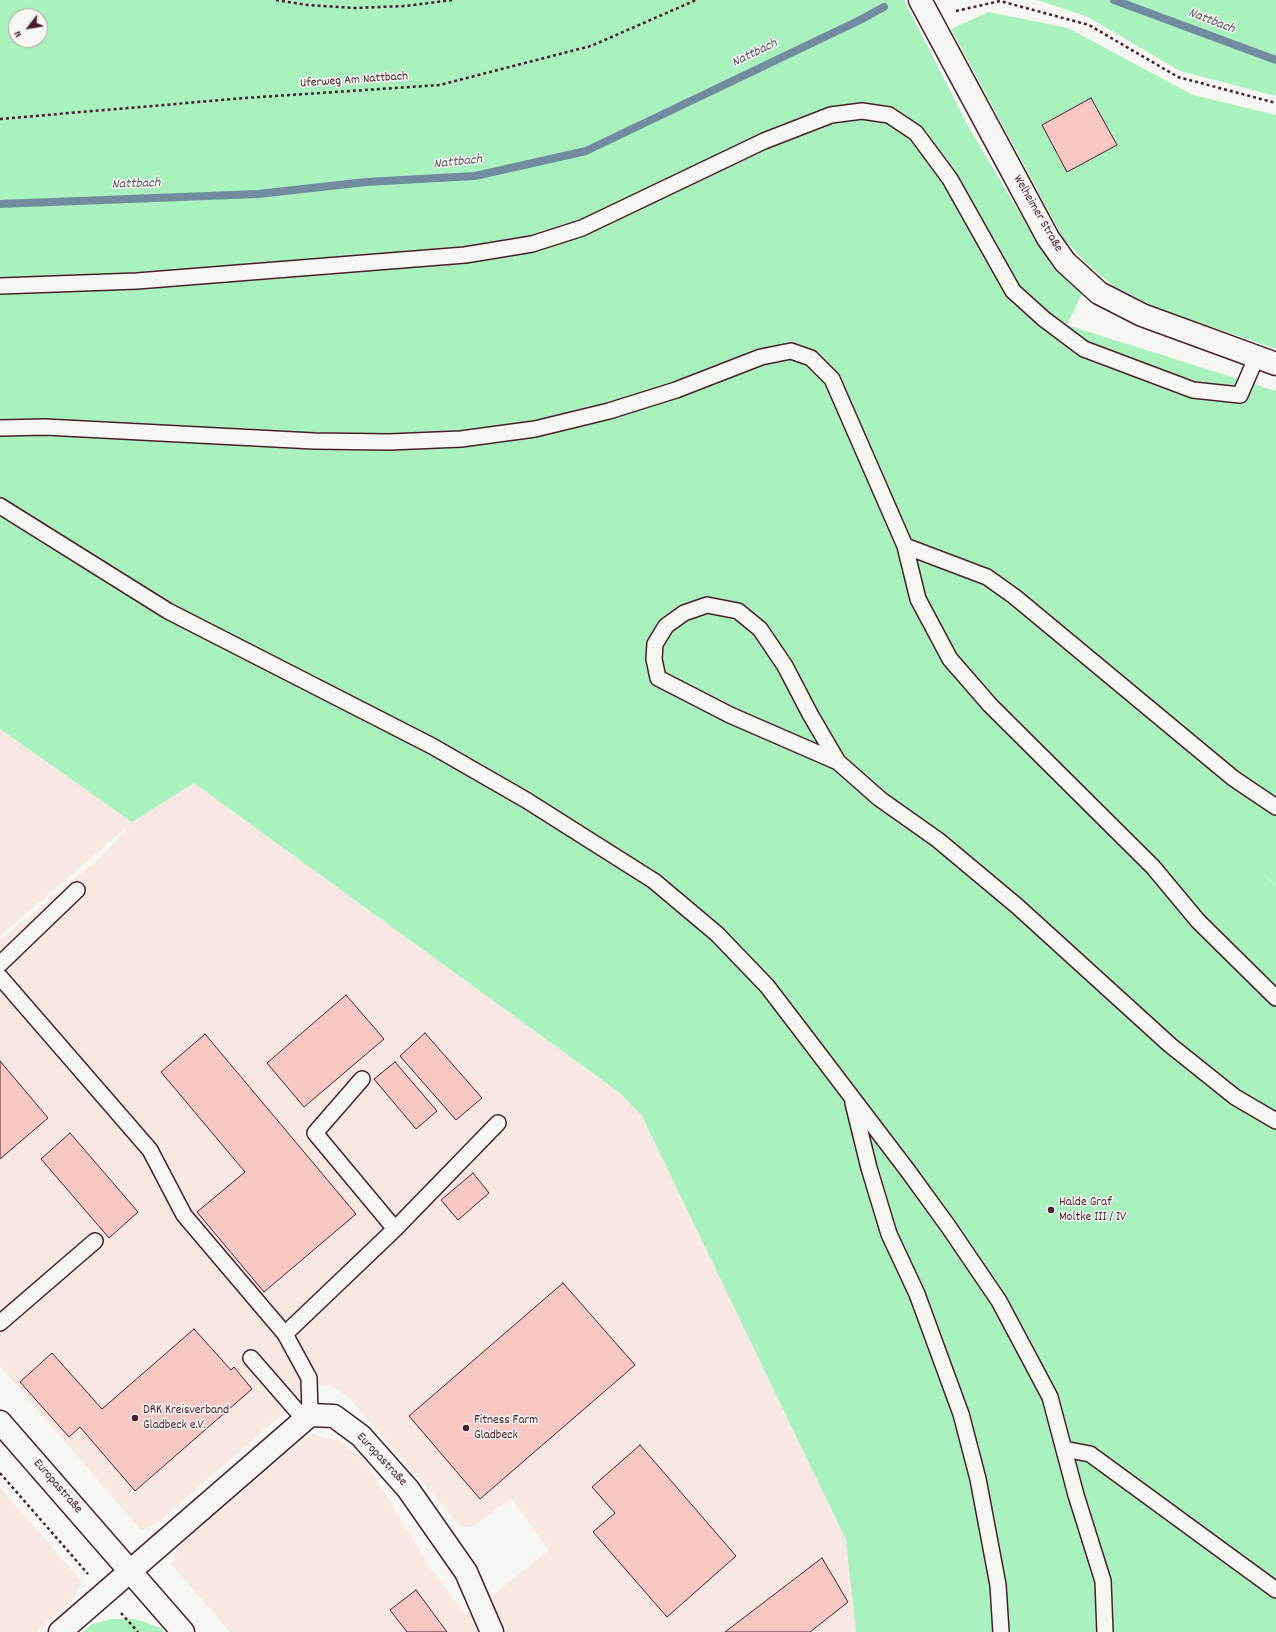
<!DOCTYPE html>
<html>
<head>
<meta charset="utf-8">
<style>
  body { margin:0 }
  #map { position:relative; width:1276px; height:1632px; overflow:hidden; background:#f6f6f2; font-family:Dekko,sans-serif }
  canvas { display:block }
  .north { position:absolute; left:8px; top:8px; width:40px; height:40px; box-sizing:border-box; background:#f6f6f2; border:1px solid #b1a0a2; border-radius:50%; rotate:239deg; font-size:11px; font-weight:700; line-height:16px; text-align:center; color:#4a1f2b }
  .north::after { content:''; display:block; margin:auto; width:14px; height:18px; background:#4a1f2b; clip-path:polygon(50% 0,100% 100%,50% 72%,0 100%) }
</style>
</head>
<body>
<div id="map">
<canvas width="1276" height="1632"></canvas>
<div class="north">N</div>
</div>
<script>
const ctx = document.querySelector('canvas').getContext('2d');
ctx.lineJoin = 'round';
function fill(path, color) { ctx.fillStyle = color; ctx.fill(path, 'evenodd'); }
const toPath = rows => new Path2D(rows.map(r => 'M' + r).join(''));
function trace(path, color, width, dash) { ctx.strokeStyle = color; ctx.lineWidth = width; ctx.lineCap = dash ? 'butt' : 'round'; ctx.setLineDash(dash || []); ctx.stroke(path); }
function drawText(font, color, halo, rows, align = 'center') {
  ctx.font = font + ' Dekko,sans-serif'; ctx.lineWidth = 3; ctx.setLineDash([]); ctx.textBaseline = 'middle'; ctx.strokeStyle = halo; ctx.fillStyle = color; for (const [text, x, y, turn = 0] of rows) {
    ctx.save(); ctx.translate(x, y); ctx.rotate((+turn || 0) * Math.PI / 180); ctx.textAlign = isNaN(turn) ? turn : align; if (halo) ctx.strokeText(text, 0, 0); ctx.fillText(text, 0, 0); ctx.restore();
  }
}
const built = toPath([
  [0,729,132,822,194,783,620,1093,642,1116,846,1540,856,1632,230,1632,172,1565,174,1556,183,1542,306,1437,313,1434,340,1441,363,1459,372,1472,431,1569,465,1614,494,1594,549,1550,511,1498,474,1526,467,1527,459,1525,351,1400,337,1389,327,1385,317,1385,303,1390,286,1411,158,1522,141,1530,0,1366,0,940,106,853,129,825,0,936],
  [0,1487,81,1581,76,1593,69,1603,37,1632,0,1632]
]);
const green = toPath([
  [0,0,904,0,968,126,1038,244,1053,268,1082,293,1067,325,1276,391,1276,885,1261,872,1276,886,1276,1632,856,1632,846,1540,642,1116,620,1093,194,783,132,822,0,729],
  [16,16,40,16,40,40,16,40],
  [1037,0,1276,0,1276,96,1180,71,1088,17],
  [989,12,1068,28,1193,95,1276,115,1276,349,1159,309,1113,286,1085,262,1063,238,951,29],
  [112,1619,135,1619,161,1628,164,1632,83,1632,92,1624]
]);
const stream = toPath([
  [1114,0,1276,60],
  [0,204,258,194,366,182,475,176,586,151,858,21,884,7]
]);
const building = toPath([
  [1091,98,1117,145,1067,172,1042,125,1091,98],
  [346,995,384,1039,304,1107,267,1063,346,995],
  [425,1033,482,1098,456,1120,400,1056,425,1033],
  [205,1034,356,1214,264,1292,197,1212,245,1172,161,1072,205,1034],
  [0,1061,48,1118,0,1159,0,1061],
  [395,1062,437,1111,416,1129,374,1079,395,1062],
  [70,1133,138,1212,109,1238,41,1159,70,1133],
  [473,1173,489,1193,458,1220,441,1200,473,1173],
  [563,1283,635,1365,480,1499,409,1416,563,1283],
  [194,1329,231,1370,234,1367,252,1389,135,1491,80,1427,69,1437,20,1382,52,1353,102,1409,194,1329],
  [640,1445,736,1556,667,1617,593,1532,615,1513,592,1487,640,1445],
  [822,1558,848,1602,810,1632,725,1632,822,1558],
  [416,1590,447,1632,407,1632,390,1610,416,1590]
]);
const path = toPath([
  [276,0,307,5,355,8,405,6,453,0],
  [956,11,1000,1,1089,25,1178,77,1276,103],
  [0,119,245,98,440,85,591,46,696,0],
  [0,1473,88,1574],
  [121,1613,138,1632]
]);
const service = toPath([
  [0,286,137,281,465,255,532,244,582,228,764,141,831,115,862,111,889,115,916,133,950,179,1013,291,1044,319,1084,349,1193,390,1240,395,1257,356],
  [0,428,45,427,314,441,389,442,461,439,535,429,609,411,676,390,761,357,791,351,811,358,832,379,905,546,918,599,950,659,990,705,1153,867,1198,921,1276,998],
  [0,506,168,611,432,746,526,800,654,881,717,934,767,986,803,1033,908,1171,948,1226,999,1301,1050,1397,1076,1495,1103,1581,1105,1632],
  [905,546,987,577,1015,597,1233,778,1276,807],
  [838,762,810,714,785,666,760,629,738,611,707,605,684,613,666,626,655,644,654,659,658,678,730,715,838,762,880,799,938,840,1017,906,1170,1045,1235,1097,1276,1121],
  [0,964,77,890],
  [0,977,150,1150,184,1215,285,1334,309,1378,310,1415],
  [853,1103,869,1168,889,1234,917,1294,961,1414,978,1479,998,1585,1001,1632],
  [395,1229,498,1123],
  [0,1323,95,1241],
  [285,1334,395,1229,315,1133,362,1079],
  [251,1358,304,1419],
  [1064,1449,1090,1454,1276,1590]
]);
const minor = toPath([
  [0,1422,183,1632],
  [60,1632,310,1415,334,1416,361,1436,408,1489,466,1572,492,1632]
]);
const tertiary = toPath([
  [920,0,1048,238,1065,262,1099,293,1142,315,1276,364]
]);
const markers = [
  [1051,1210,4,"#4a1f2b"],
  [135,1418,4,"#4a1f2b"],
  [466,1428,4,"#4a1f2b"]
];
const streetNames = [
  ["Uferweg Am Nattbach",354,81,-4],
  ["Welheimer Straße",1037,214,60],
  ["Europastraße",381,1460,47],
  ["Europastraße",57,1487,49]
];
const poiNames = [
  ["Halde Graf",1059,1203],
  ["Moltke III / IV",1059,1218],
  ["DRK Kreisverband",143,1411],
  ["Gladbeck e.V.",143,1426],
  ["Fitness Farm",474,1421],
  ["Gladbeck",474,1436]
];
const waterNames = [
  ["Nattbach",1211,22,21],
  ["Nattbach",755,54,-26],
  ["Nattbach",458,163,-6],
  ["Nattbach",136,185,-2]
];
fill(built, '#f7e8e4');
fill(green, '#a9f1be');
trace(stream, '#708c9e', 8);
fill(building, '#f9c8c5');
trace(building, '#4a1f2b', 1);
trace(service, '#4a1f2b', 18);
trace(minor, '#4a1f2b', 25);
trace(tertiary, '#4a1f2b', 25);
trace(path, '#4a1f2b', 2.5, [3, 3]);
trace(service, '#f6f6f2', 15);
trace(minor, '#f6f6f2', 22);
trace(tertiary, '#f6f6f2', 22);
for (const [x, y, r, color] of markers) { const dot = new Path2D(); dot.arc(x, y, r, 0, 2 * Math.PI); ctx.fillStyle = color; ctx.fill(dot); trace(dot, '#f6f6f2', 1.5); }
drawText('13px', '#4a1f2b', '#f6f6f2', streetNames);
drawText('13px', '#4a1f2b', '#f6f6f2', poiNames, 'left');
drawText('italic 14px', '#5d5664', '#f6f6f2', waterNames);
</script>
</body>
</html>
